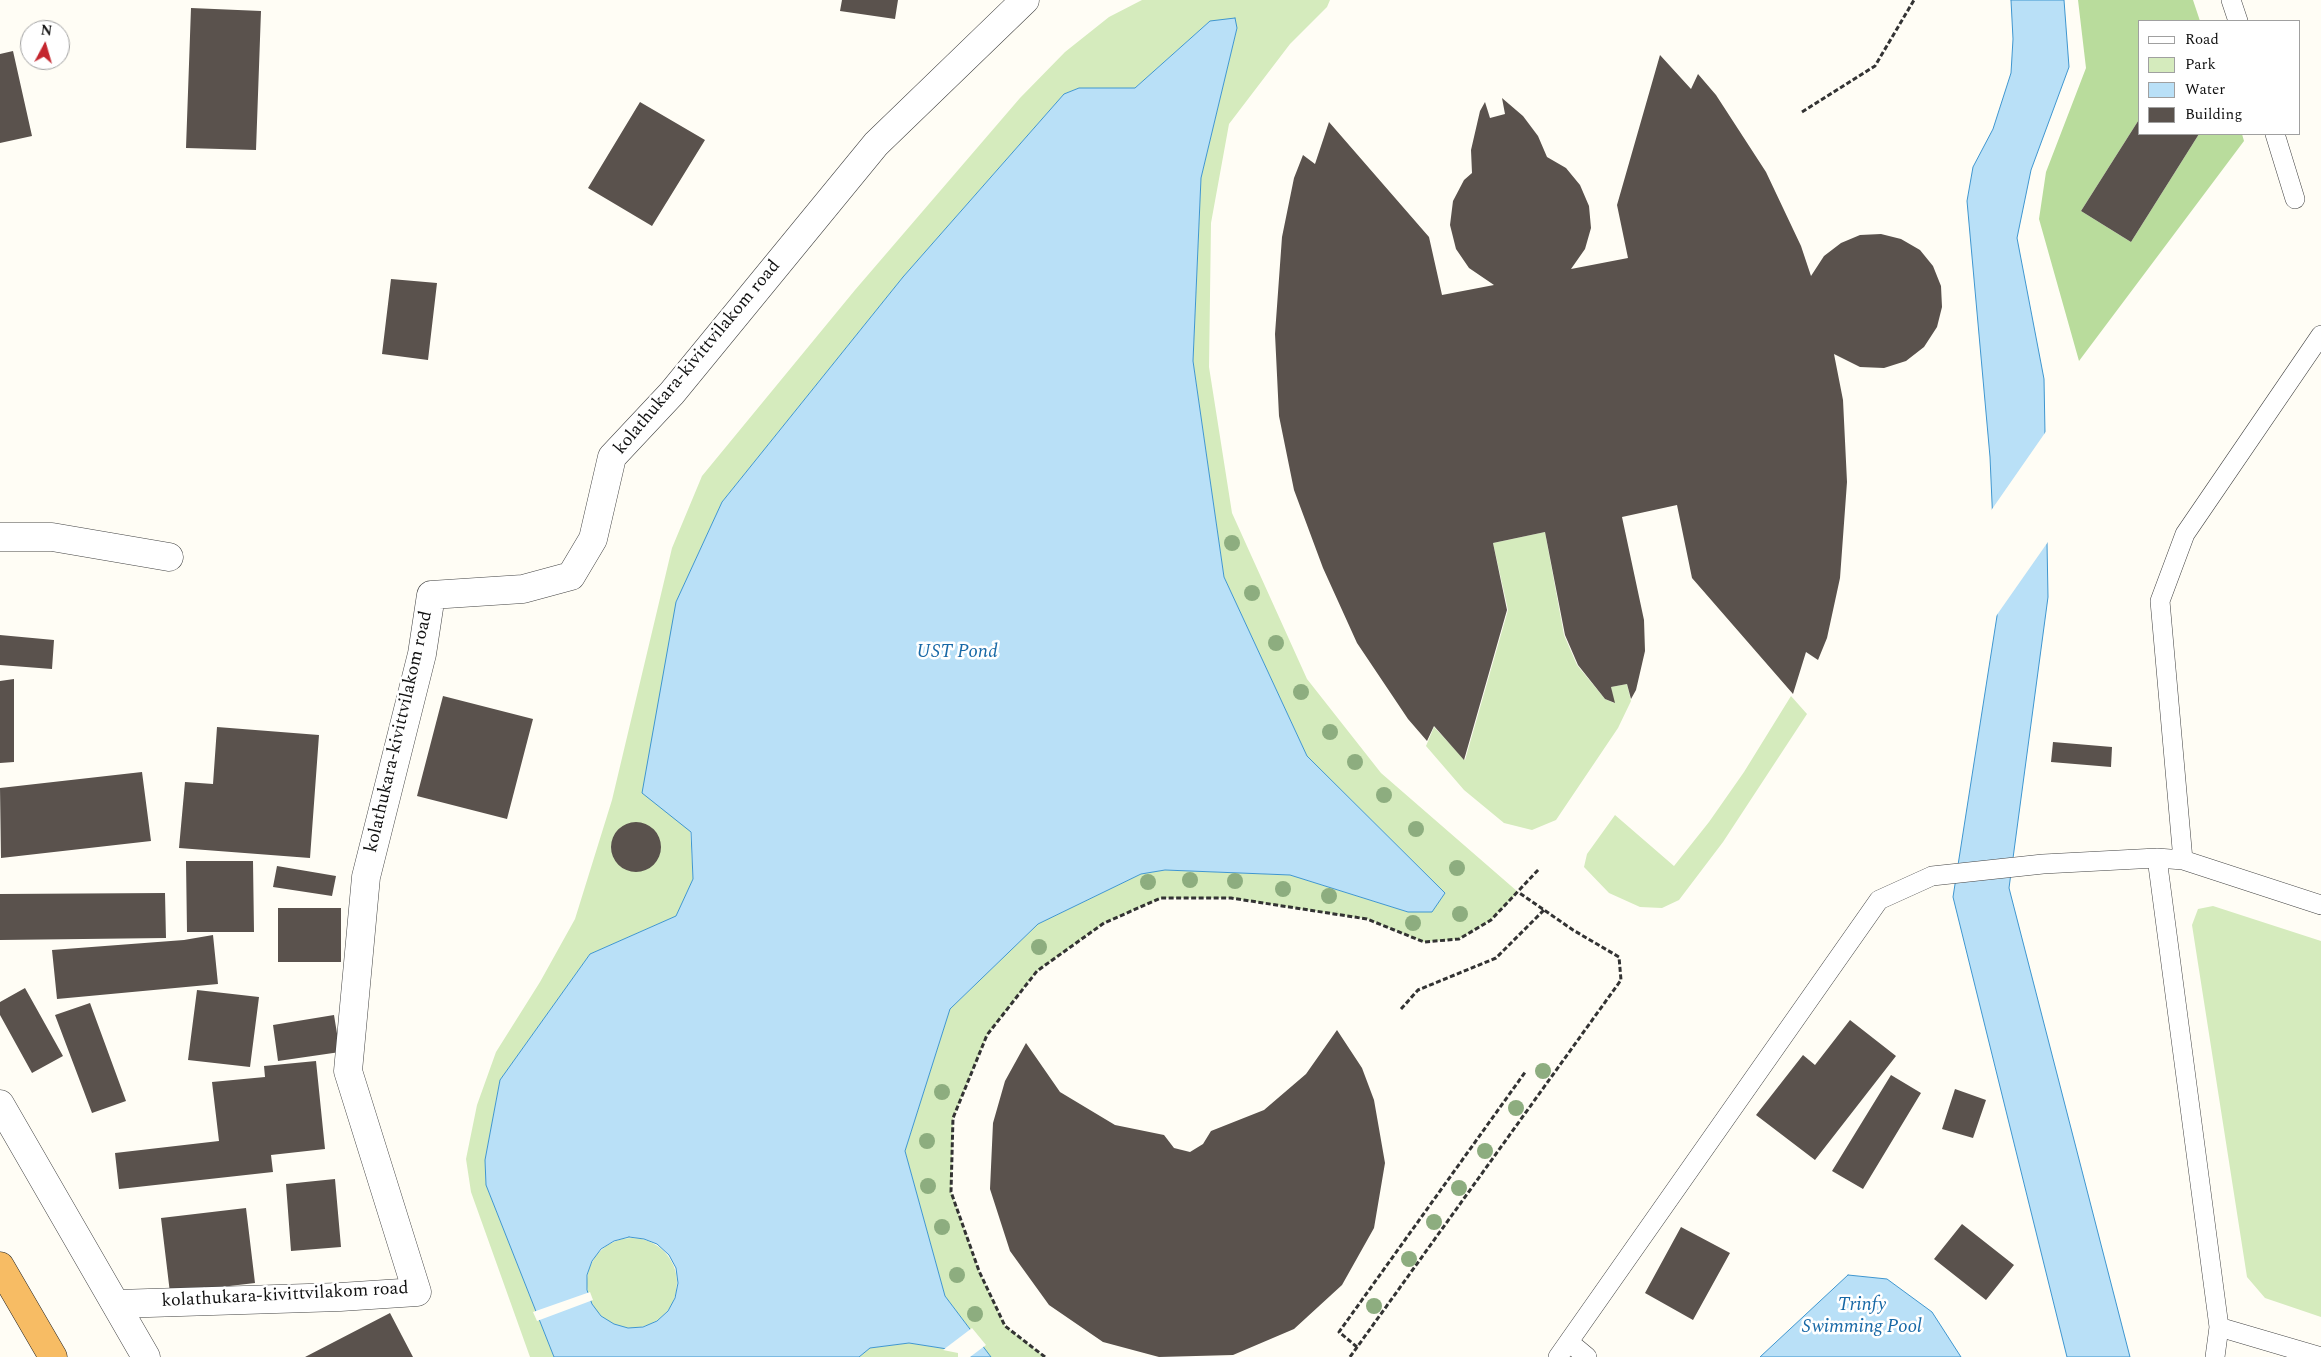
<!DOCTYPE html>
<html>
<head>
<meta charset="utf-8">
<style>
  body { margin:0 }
  #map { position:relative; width:2321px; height:1357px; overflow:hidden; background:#fffdf5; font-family:Spectral,serif }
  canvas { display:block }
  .legend { position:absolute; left:2138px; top:20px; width:162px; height:115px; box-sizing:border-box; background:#fff; border:1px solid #a0a0a0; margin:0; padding:6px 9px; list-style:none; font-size:15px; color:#111 }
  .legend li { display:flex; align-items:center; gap:10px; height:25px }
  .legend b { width:25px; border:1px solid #a0a0a0 }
  .north { position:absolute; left:20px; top:20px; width:50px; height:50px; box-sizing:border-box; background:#fff; border:1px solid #a0a0a0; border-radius:50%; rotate:6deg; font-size:14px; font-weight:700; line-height:20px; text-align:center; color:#111 }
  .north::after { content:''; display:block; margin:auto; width:18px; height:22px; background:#c4262e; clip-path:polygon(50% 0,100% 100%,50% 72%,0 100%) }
</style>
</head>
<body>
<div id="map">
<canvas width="2321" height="1357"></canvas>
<ul class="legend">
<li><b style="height:6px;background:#fff"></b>Road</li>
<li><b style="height:14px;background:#d5ebbd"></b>Park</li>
<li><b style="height:14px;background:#b9e0f7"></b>Water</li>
<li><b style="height:14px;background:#5a524d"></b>Building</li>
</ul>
<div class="north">N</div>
</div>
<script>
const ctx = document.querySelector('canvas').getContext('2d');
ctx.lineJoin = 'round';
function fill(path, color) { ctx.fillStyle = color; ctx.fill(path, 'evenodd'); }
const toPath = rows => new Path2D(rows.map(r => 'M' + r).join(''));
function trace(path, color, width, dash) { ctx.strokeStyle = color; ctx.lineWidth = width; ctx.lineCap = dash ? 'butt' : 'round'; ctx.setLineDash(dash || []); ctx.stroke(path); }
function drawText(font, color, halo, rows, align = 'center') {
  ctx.font = font + ' Spectral,serif'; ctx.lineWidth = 5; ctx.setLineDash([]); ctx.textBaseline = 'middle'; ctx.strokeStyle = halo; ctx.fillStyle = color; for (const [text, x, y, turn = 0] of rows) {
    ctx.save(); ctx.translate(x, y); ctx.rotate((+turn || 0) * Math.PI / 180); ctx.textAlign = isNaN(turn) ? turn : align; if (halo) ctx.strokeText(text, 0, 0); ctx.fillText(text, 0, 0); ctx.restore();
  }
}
const green = toPath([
  [1142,0,1330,0,1327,7,1290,44,1229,124,1211,223,1209,367,1232,513,1307,679,1381,773,1518,892,1491,920,1459,939,1424,942,1367,919,1231,898,1161,898,1104,923,1037,971,987,1035,953,1118,951,1192,979,1271,1005,1326,1045,1357,991,1357,945,1296,905,1151,950,1009,1038,924,1141,874,1165,870,1290,875,1408,912,1432,912,1445,893,1307,756,1224,577,1193,361,1201,178,1237,28,1210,21,1135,88,1079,88,1064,94,903,277,722,502,676,602,693,879,676,916,590,954,500,1080,485,1160,486,1185,554,1357,530,1357,471,1192,466,1159,477,1105,496,1052,540,982,575,919,612,800,672,548,702,476,855,290,1020,98,1065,52,1109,17],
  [1545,532,1564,635,1577,665,1605,699,1614,703,1611,687,1627,684,1631,701,1618,728,1556,820,1532,830,1504,823,1464,790,1426,746,1434,727,1465,760,1508,610,1493,543],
  [1791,696,1807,714,1723,842,1679,900,1662,908,1640,907,1609,893,1584,867,1587,854,1615,815,1674,866,1709,822,1744,772],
  [2213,906,2321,941,2321,1317,2265,1298,2247,1277,2192,925,2198,909],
  '587 1283a45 45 0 1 1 90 0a45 45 0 1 1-90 0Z',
  [909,1343,961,1351,961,1357,859,1357,870,1348]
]);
const forest = toPath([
  [2078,0,2193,0,2200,21,2140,21,2140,118,2081,211,2131,242,2199,134,2242,134,2244,141,2079,361,2039,219,2046,172,2086,68]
]);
const water = toPath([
  [2011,0,2064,0,2069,67,2031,170,2017,238,2044,379,2048,597,2009,888,2130,1357,2067,1357,1953,897,1997,616,1990,457,1967,201,1973,167,1993,129,2011,73,2013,39,2011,0],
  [1235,18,1237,28,1201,178,1193,361,1224,577,1307,756,1445,893,1432,912,1408,912,1290,875,1165,870,1141,874,1038,924,950,1009,905,1151,945,1296,991,1357,961,1357,960,1351,909,1343,870,1348,859,1357,554,1357,486,1185,485,1160,500,1080,590,954,676,916,693,879,691,832,642,793,676,602,722,502,903,277,1064,94,1079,88,1135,88,1210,21,1235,18],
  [629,1237,644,1239,657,1244,669,1255,676,1268,678,1283,675,1298,668,1311,657,1321,643,1327,628,1328,614,1324,601,1316,592,1304,587,1290,587,1275,592,1261,601,1249,614,1241,629,1237],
  [1848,1275,1887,1279,1932,1312,1961,1357,1760,1357,1848,1275]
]);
const pier = toPath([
  [2047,430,2050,539,1994,619,1990,512],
  [590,1292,593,1300,537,1321,533,1312],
  [972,1328,986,1345,970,1357,958,1357,958,1353,943,1350]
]);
const building = toPath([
  [842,0,898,0,895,19,840,11],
  [191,8,261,11,256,150,186,148],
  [13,51,32,136,0,143,0,54],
  [1660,55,1691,89,1698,74,1716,95,1766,172,1801,246,1811,276,1824,256,1841,243,1860,235,1881,234,1901,239,1920,250,1933,266,1941,286,1942,307,1937,327,1924,347,1906,361,1884,368,1860,367,1834,354,1843,400,1847,482,1840,578,1827,638,1818,660,1806,652,1793,694,1692,578,1677,505,1622,517,1644,620,1645,651,1636,690,1631,699,1627,684,1611,687,1615,703,1605,699,1578,665,1565,635,1545,532,1493,543,1507,610,1464,760,1434,726,1427,741,1408,719,1357,643,1323,568,1294,490,1279,416,1275,334,1282,237,1294,178,1303,155,1315,164,1329,122,1429,237,1442,295,1494,285,1469,268,1456,249,1450,225,1453,201,1464,180,1472,173,1471,150,1480,111,1485,102,1490,118,1505,114,1502,98,1523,116,1538,136,1547,157,1566,168,1580,185,1589,206,1591,228,1585,249,1571,269,1628,258,1617,205],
  [640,102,705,140,652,226,588,188],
  [2140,118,2140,134,2199,134,2131,242,2081,211],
  [391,279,437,283,428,360,382,354],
  [0,635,54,640,52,669,0,665],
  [14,679,14,762,0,763,0,681],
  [443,696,533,719,507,819,417,796],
  [217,727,319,735,310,858,179,848,185,782,213,784],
  [2053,742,2112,747,2111,767,2051,762],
  [142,772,151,841,1,858,0,788],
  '611 847a25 25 0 1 1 50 0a25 25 0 1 1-50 0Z',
  [186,861,253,861,254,932,187,932],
  [277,866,336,876,332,896,273,887],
  [165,893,166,938,0,940,0,894],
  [278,908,341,908,341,962,278,962],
  [213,935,218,984,57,999,52,950,184,940],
  [25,988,63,1056,32,1073,0,1015,0,1002],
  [197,990,259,997,250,1067,188,1060],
  [90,1003,126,1101,92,1113,55,1015],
  [334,1015,340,1052,278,1061,273,1025],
  [1850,1020,1896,1056,1815,1160,1756,1115,1803,1055,1815,1065],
  [1337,1030,1362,1068,1374,1100,1385,1163,1374,1228,1342,1285,1294,1329,1233,1355,1159,1357,1103,1342,1049,1305,1010,1251,990,1189,993,1123,1005,1081,1026,1043,1060,1092,1115,1125,1164,1135,1174,1148,1190,1152,1203,1144,1211,1131,1264,1110,1306,1074],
  [316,1061,325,1149,271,1155,273,1172,119,1189,115,1153,219,1141,212,1082,265,1077,264,1066],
  [1891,1075,1921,1093,1863,1189,1832,1171],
  [1955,1089,1986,1100,1973,1138,1942,1129],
  [335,1179,341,1247,291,1251,286,1184],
  [246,1208,255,1283,170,1293,161,1218],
  [1962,1224,2014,1265,1986,1300,1934,1259],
  [1681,1227,1730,1253,1693,1320,1645,1293],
  [390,1313,413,1357,305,1357]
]);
const path = toPath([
  [1802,112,1875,66,1914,0],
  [1401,1009,1418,990,1496,958,1544,910],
  [1357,1347,1339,1332,1526,1071],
  [1045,1357,1005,1326,979,1271,951,1192,953,1118,987,1035,1037,971,1104,923,1161,898,1231,898,1367,919,1424,942,1459,939,1491,920,1539,869],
  [1350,1357,1621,980,1619,957,1573,930,1518,892]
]);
const service = toPath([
  [2231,0,2238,21],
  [2275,134,2295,199],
  [2157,858,2219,1327,2321,1357],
  [2183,860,2160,601,2185,534,2321,335],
  [1569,1342,1587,1357],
  [1558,1357,1879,900,1932,876,2043,864,2157,858,2183,860,2321,905],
  [2215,1357,2219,1327]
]);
const minor = toPath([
  [0,537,52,537,169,557],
  [117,1304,340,1297,417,1292,348,1071,366,877,422,654,431,595,523,589,571,576,593,539,612,457,672,393,876,144,1025,0]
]);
const tertiary = toPath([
  [0,1104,146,1357]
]);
const trunk = toPath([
  [0,1266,53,1357]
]);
const trees = [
  [1232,543],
  [1252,593],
  [1276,643],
  [1301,692],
  [1330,732],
  [1355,762],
  [1384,795],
  [1416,829],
  [1457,868],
  [1190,880],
  [1235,881],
  [1148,882],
  [1283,889],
  [1329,896],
  [1460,914],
  [1413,923],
  [1039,947],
  [1543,1071],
  [942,1092],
  [1516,1108],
  [927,1141],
  [1485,1151],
  [928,1186],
  [1459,1188],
  [1434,1222],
  [942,1227],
  [1409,1259],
  [957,1275],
  [1374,1306],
  [975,1314]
];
const streetNames = [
  ["kolathukara-kivittvilakom road",698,358,-50],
  ["kolathukara-kivittvilakom road",400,732,-77],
  ["kolathukara-kivittvilakom road",285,1296,-3]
];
const waterNames = [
  ["UST Pond",957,653],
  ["Trinfy",1862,1306],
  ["Swimming Pool",1862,1328]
];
fill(green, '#d5ebbd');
fill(forest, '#b9dc9c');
fill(water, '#b9e0f7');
trace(water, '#3f96cf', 1);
fill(pier, '#fffdf5');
fill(building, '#5a524d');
trace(service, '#444', 20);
trace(minor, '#444', 29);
trace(tertiary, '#444', 29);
trace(trunk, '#222', 29);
trace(path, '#333', 3, [5, 2.5]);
trace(service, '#fff', 19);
trace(minor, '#fff', 28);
trace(tertiary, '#fff', 28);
trace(trunk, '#f7bc64', 28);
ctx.fillStyle = '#8dad7f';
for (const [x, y] of trees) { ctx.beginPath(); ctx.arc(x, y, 8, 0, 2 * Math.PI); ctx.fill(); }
drawText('18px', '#111', '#fff', streetNames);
drawText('italic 19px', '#1768a6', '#fff', waterNames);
</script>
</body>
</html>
